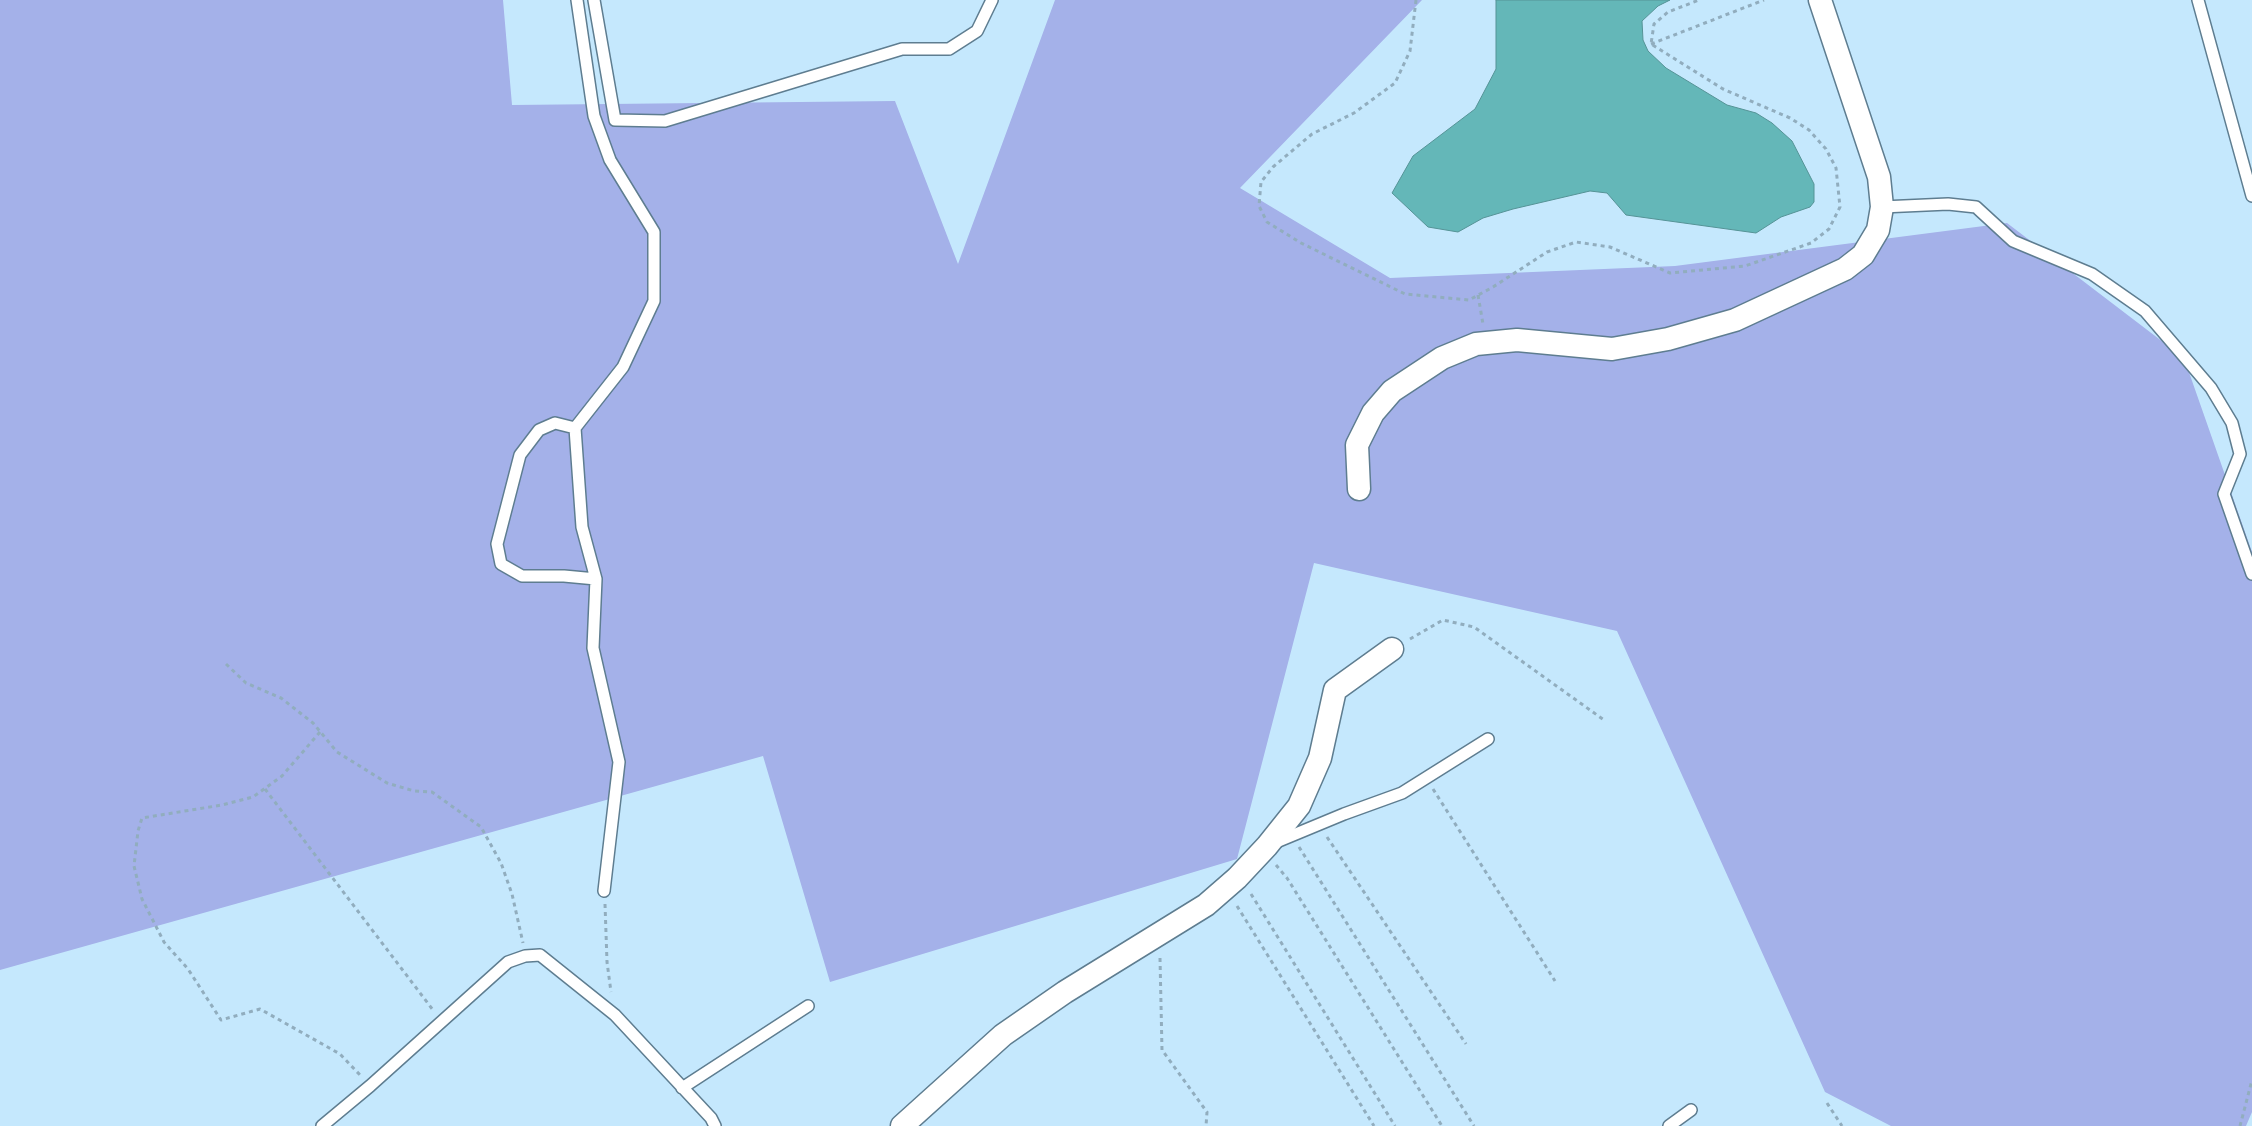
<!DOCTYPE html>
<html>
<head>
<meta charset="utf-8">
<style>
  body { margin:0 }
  canvas { display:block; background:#c5e8fd }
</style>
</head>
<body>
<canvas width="2252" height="1126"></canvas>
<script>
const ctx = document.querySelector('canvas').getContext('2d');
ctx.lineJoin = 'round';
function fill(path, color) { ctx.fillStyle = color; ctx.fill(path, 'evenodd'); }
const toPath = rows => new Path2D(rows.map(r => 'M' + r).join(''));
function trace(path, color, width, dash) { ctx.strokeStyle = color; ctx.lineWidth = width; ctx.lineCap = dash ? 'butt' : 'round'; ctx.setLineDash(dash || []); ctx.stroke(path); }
const forest = toPath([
  [0,0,503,0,512,105,895,101,958,264,1055,0,1422,0,1240,188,1390,278,1675,266,2007,223,2184,358,2252,552,2252,1112,2246,1126,1891,1126,1825,1092,1617,631,1314,563,1237,859,830,982,763,756,0,970]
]);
const water = toPath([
  [1496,0,1670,0,1658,6,1642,21,1643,40,1648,51,1666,68,1727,105,1756,113,1772,123,1792,141,1814,184,1814,202,1810,207,1781,217,1756,233,1626,215,1607,193,1590,191,1513,209,1483,218,1458,232,1428,227,1392,193,1413,156,1475,109,1496,69,1496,0]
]);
const path = toPath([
  [1416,0,1410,51,1395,83,1354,113,1312,134,1273,167,1261,182,1259,206,1267,222,1301,243,1405,294,1469,300,1493,287,1547,252,1576,242,1610,247,1670,273,1745,266,1811,243,1829,229,1840,207,1836,168,1826,149,1809,130,1790,118,1723,89,1651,44,1654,24,1668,12,1699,0],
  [1651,44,1764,0],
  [1478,295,1483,324],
  [1410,639,1443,620,1474,627,1604,720],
  [226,664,246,683,281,698,313,723,337,752,358,765,387,783,414,791,432,792,481,827,501,863,512,894,523,943],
  [320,732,282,776,253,797,222,805,142,818,138,831,134,866,142,899,164,942,188,969,221,1020,260,1009,340,1054,360,1075],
  [265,789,433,1010],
  [1433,789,1555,981],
  [1327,837,1466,1044],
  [1299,847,1474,1126],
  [1276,865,1287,878,1442,1126],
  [1251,894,1395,1126],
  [605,904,607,962,611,992],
  [1237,906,1374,1126],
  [1160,958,1162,1050,1207,1112,1206,1126],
  [1827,1103,1842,1126],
  [2240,1126,2252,1080]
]);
const service = toPath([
  [577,0,594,116,610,160,654,232,654,301,623,367,575,428,582,527,596,579,593,648,619,762,604,891],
  [594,0,615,120,665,121,902,49,949,49,977,31,992,0],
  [2198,0,2252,196],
  [1882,207,1948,204,1976,207,2013,241,2092,274,2145,311,2211,388,2232,423,2240,454,2224,494,2252,574],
  [575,428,555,423,539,430,520,455,497,544,501,564,522,576,564,576,596,579],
  [1274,843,1344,814,1402,793,1488,739],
  [682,1088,808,1006],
  [322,1126,370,1086,508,962,525,956,540,955,615,1015,711,1118,715,1126],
  [1669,1126,1691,1110]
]);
const minor = toPath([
  [1359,489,1357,445,1373,413,1392,391,1442,358,1476,344,1517,340,1612,349,1668,339,1735,320,1845,269,1863,255,1878,230,1882,207,1879,177,1820,0],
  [902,1126,1003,1035,1065,992,1206,905,1237,878,1267,846,1299,806,1320,758,1335,690,1392,649]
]);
fill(forest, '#a4b1e9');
fill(water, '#64b7b8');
trace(water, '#559396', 1);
trace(service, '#5e7d90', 14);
trace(minor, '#5e7d90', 25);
trace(path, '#91adbe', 3, [4, 4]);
trace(service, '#fff', 11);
trace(minor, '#fff', 22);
</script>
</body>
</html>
